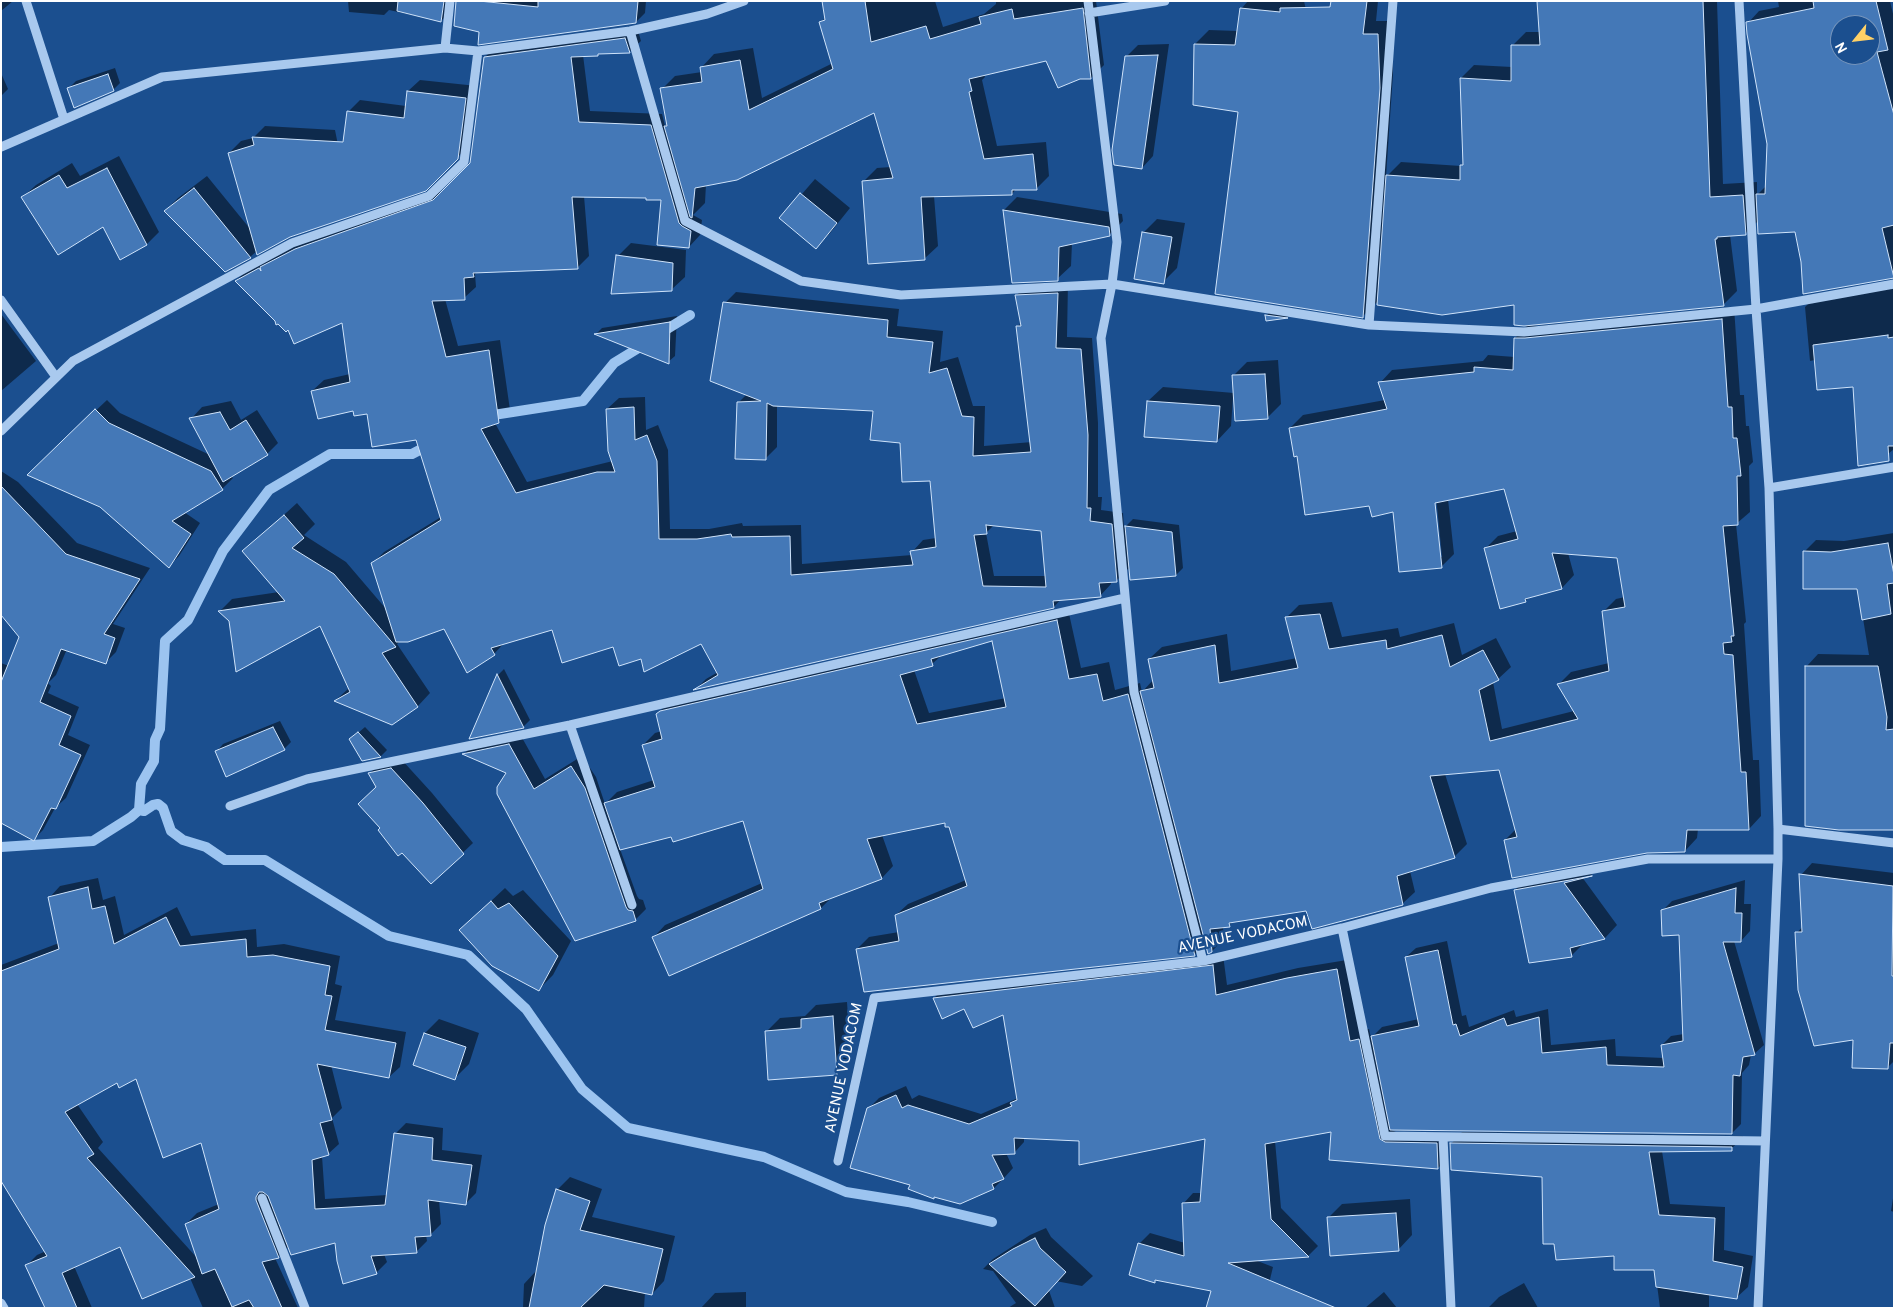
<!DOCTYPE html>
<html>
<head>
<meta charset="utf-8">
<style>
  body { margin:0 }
  #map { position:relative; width:1895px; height:1309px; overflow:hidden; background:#1b4f8f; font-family:Overpass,sans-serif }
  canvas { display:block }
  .frame { position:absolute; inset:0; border:2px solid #fff; pointer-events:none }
  .north { position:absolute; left:1830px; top:15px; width:50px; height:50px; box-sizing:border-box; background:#1b4f8f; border:1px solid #7695bc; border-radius:50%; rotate:241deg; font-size:14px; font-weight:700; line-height:20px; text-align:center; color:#fff }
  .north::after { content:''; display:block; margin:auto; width:18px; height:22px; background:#ffd166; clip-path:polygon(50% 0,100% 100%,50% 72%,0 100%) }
</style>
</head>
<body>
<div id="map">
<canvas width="1895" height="1309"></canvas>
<div class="frame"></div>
<div class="north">N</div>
</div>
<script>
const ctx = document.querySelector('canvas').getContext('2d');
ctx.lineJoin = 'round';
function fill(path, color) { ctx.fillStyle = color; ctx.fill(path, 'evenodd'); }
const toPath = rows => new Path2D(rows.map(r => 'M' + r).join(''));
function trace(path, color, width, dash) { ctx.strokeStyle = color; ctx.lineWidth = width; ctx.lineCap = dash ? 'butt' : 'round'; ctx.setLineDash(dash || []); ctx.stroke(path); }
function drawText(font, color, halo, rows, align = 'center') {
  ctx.font = font + ' Overpass,sans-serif'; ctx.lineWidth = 4.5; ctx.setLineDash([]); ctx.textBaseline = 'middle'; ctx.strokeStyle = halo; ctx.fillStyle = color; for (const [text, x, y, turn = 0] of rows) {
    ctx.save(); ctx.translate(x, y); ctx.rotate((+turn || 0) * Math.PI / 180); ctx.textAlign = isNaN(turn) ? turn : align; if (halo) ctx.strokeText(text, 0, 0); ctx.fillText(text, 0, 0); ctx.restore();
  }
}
const shadow = toPath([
  [1,1,13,1,1,11],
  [348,1,451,1,450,12,441,21,389,10,384,15,349,12],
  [457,1,646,1,645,13,636,22,480,31],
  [823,1,935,1,943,27,984,14,996,4,996,1,1096,1,1104,65,1091,78,1047,59,984,74,985,77,982,80,997,146,1046,142,1049,176,1036,189,1016,189,1012,194,934,196,938,246,924,259,864,181,877,168,891,167,875,112,706,184,705,203,693,215,702,220,700,235,689,247,662,199,647,197,584,196,589,256,577,268,478,271,475,274,476,287,464,298,445,299,458,346,500,340,510,410,495,423,527,482,613,461,607,409,619,398,645,397,646,430,658,425,668,450,670,529,709,529,742,523,743,526,801,525,802,564,912,555,912,552,923,540,936,538,931,480,874,410,777,405,777,447,765,459,738,403,747,394,725,303,736,292,899,309,897,326,943,331,940,362,958,357,973,406,985,406,984,446,1032,442,1018,326,1022,322,1016,296,1027,284,1068,282,1067,337,1092,338,1098,423,1098,497,1102,497,1101,510,1123,513,1124,528,1133,519,1179,525,1183,568,1176,575,1130,567,1117,580,1111,581,1111,584,1100,596,1061,599,1054,607,697,688,706,679,718,672,701,642,642,658,614,645,553,628,505,642,494,654,444,627,400,641,397,644,430,693,418,706,392,723,336,700,349,688,321,624,230,620,220,611,232,599,279,592,244,551,297,503,315,524,304,535,346,562,387,610,372,564,384,552,441,517,417,439,368,413,354,410,312,391,324,380,350,374,343,321,289,327,236,281,247,270,307,238,446,190,471,164,485,57,496,46,637,27,641,41,629,52,600,53,598,55,583,55,590,111,662,114,665,126,668,124,662,89,675,76,702,72,701,68,714,54,753,48,762,98,833,63,821,22,826,17],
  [994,525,1042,530,1046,576,994,576,986,533],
  [1248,1,1304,1,1322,82,1332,1,1378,1,1376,21,1391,21,1393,74,1386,177,1401,162,1461,166,1465,162,1461,78,1474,65,1512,67,1512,46,1526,32,1540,32,1538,1,1717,1,1723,184,1757,182,1757,195,1766,186,1768,144,1748,23,1759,11,1779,7,1778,1,1890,1,1894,18,1894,277,1802,262,1796,230,1759,220,1745,234,1730,235,1737,291,1723,305,1378,301,1363,316,1240,111,1195,44,1209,30,1238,31,1241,9],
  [1840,25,1870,25,1870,55,1840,55],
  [1169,44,1153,156,1142,168,1126,57,1138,45],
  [115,68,120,83,113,90,69,88,76,81],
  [1,73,8,89,1,96],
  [420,80,477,86,469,146,425,189,289,236,257,251,250,257,165,211,178,198,207,176,251,230,229,153,241,141,253,138,265,126,335,130,340,155,342,142,345,139,348,112,360,100,406,106,408,91],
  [119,156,159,232,147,244,104,225,23,197,36,185,72,163,80,176],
  [815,179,850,208,830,233,816,247,781,218],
  [1017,197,1122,214,1123,221,1109,235,1072,243,1071,266,1057,279,1004,210],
  [1157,219,1185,223,1177,268,1163,282,1143,233],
  [631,243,686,250,685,277,671,290,618,256],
  [1894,282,1894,449,1888,454,1854,385,1815,360,1810,361,1805,307,1816,296],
  [1734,307,1740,395,1744,395,1746,426,1749,426,1753,462,1749,466,1750,512,1736,524,1746,622,1744,624,1753,760,1759,760,1761,816,1749,829,1698,829,1697,838,1685,851,1505,840,1516,829,1500,768,1445,774,1467,844,1454,857,1410,871,1415,892,1402,904,1307,909,1234,921,1229,925,1223,926,1224,939,1212,951,1206,943,1195,954,857,949,869,937,899,932,896,915,908,904,966,880,950,826,946,821,882,835,893,866,882,878,832,897,821,908,654,937,665,925,762,883,744,819,620,849,637,896,639,899,643,900,646,909,635,920,508,772,464,754,474,744,520,734,545,779,582,756,596,777,605,804,617,792,654,780,643,745,655,733,662,731,657,714,669,702,1068,609,1081,668,1109,662,1115,690,1140,683,1142,692,1153,680,1149,659,1162,647,1227,634,1231,671,1297,658,1286,618,1299,605,1332,602,1342,637,1398,628,1400,637,1454,623,1462,655,1496,638,1511,667,1498,679,1493,682,1502,729,1574,711,1558,685,1571,672,1609,663,1603,612,1616,599,1625,597,1618,557,1568,553,1574,575,1562,588,1530,597,1525,601,1485,549,1498,536,1517,531,1505,487,1448,499,1454,554,1442,566,1394,510,1370,505,1298,455,1290,428,1303,415,1385,400,1380,383,1392,370,1483,361,1488,355,1515,357,1515,338,1528,325,1538,326],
  [1436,496,1442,557,1440,557,1433,497],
  [993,639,1006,698,929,713,914,670,932,664,942,655],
  [1273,309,1293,312,1288,317,1267,319,1267,315],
  [1,314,36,361,1,391],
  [677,316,675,356,668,362,596,334,602,328],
  [1278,360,1281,404,1267,418,1233,397,1231,426,1217,441,1148,401,1163,387,1234,393,1233,376,1247,362],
  [107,400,120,413,210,455,191,419,202,407,231,401,241,420,257,410,278,443,267,454,231,476,233,478,222,489,184,512,200,523,179,556,169,566,100,506,39,464],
  [1,471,18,482,77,543,150,568,113,624,125,628,116,652,106,662,67,649,56,675,48,683,51,686,48,693,79,707,68,735,90,745,66,798,55,808,43,830,33,840,1,822,1,663,41,678,21,637,1,519],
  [1894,533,1894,829,1807,666,1818,654,1869,655,1858,588,1804,552,1816,540,1844,541],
  [504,669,530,720,523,727,471,738,498,675],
  [280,721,291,742,284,749,217,751,223,744],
  [365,727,387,750,381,756,363,760,351,739],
  [401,759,432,793,473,843,431,883,382,828,378,787,370,773,379,764],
  [1812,863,1894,873,1894,1061,1887,1068,1855,1039,1797,933,1803,926,1801,875],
  [1602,864,1591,875,1582,877,1617,925,1605,938,1583,944,1571,956,1515,890,1528,878],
  [98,878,103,900,115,896,124,935,177,907,191,936,256,929,257,947,284,944,340,956,335,984,342,986,335,1020,406,1032,400,1067,389,1077,331,1065,342,1108,332,1118,339,1144,328,1154,322,1156,325,1199,387,1195,395,1134,406,1123,443,1128,442,1150,482,1155,476,1193,465,1204,439,1200,441,1224,430,1235,426,1235,427,1241,416,1252,384,1254,387,1262,376,1273,336,1242,289,1246,278,1257,275,1258,298,1308,203,1308,190,1278,120,1245,74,1266,92,1308,46,1308,27,1265,37,1255,46,1251,1,1179,1,965,59,943,50,897,60,886],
  [137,1078,202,1142,219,1204,197,1213,186,1224,198,1259,98,1148,103,1142,77,1104,118,1081],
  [1745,880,1744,904,1751,904,1750,931,1741,941,1734,941,1764,1045,1754,1054,1751,1055,1749,1065,1742,1073,1741,1124,1732,1133,1389,1129,1396,1132,1447,1133,1448,1158,1438,1168,1332,1130,1275,1141,1281,1208,1318,1246,1308,1256,1255,1260,1273,1267,1263,1308,1212,1290,1156,1279,1154,1281,1139,1244,1150,1233,1185,1243,1183,1204,1193,1193,1202,1193,1206,1138,1080,1140,1024,1137,1024,1142,1014,1153,1006,1153,1013,1168,1004,1178,994,1188,960,1203,911,1185,868,1109,879,1098,906,1086,912,1099,919,1095,981,1114,1018,1098,1004,1013,964,1007,934,998,944,988,1223,955,1227,985,1298,968,1347,960,1360,1031,1369,1029,1371,1038,1382,1027,1419,1019,1406,957,1416,948,1447,941,1462,1016,1466,1015,1469,1027,1514,1010,1516,1017,1548,1009,1551,1045,1615,1039,1616,1056,1664,1058,1662,1045,1671,1036,1684,1034,1680,934,1662,911,1672,901],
  [505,888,513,896,523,890,571,941,553,975,539,989,475,916],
  [847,1002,851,1060,837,1074,766,1032,780,1018,805,1016,816,1005],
  [439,1019,479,1033,469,1064,455,1078,415,1065,425,1033],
  [1462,1132,1743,1136,1743,1138,1731,1149,1662,1151,1670,1204,1725,1207,1724,1250,1753,1256,1748,1287,1736,1298,1709,1294,1709,1308,1660,1308,1655,1269,1615,1255,1543,1176,1451,1144],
  [570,1177,602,1189,592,1217,675,1236,664,1281,652,1294,645,1292,644,1308,523,1308,524,1284,536,1271,557,1190],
  [1894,1192,1894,1212,1891,1211],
  [1410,1199,1412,1235,1398,1250,1328,1218,1342,1204],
  [1046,1228,1051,1237,1093,1276,1082,1286,1045,1279,1055,1308,1008,1308,1016,1303,993,1271,983,1269,993,1259,1030,1235],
  [1524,1283,1538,1308,1488,1308,1499,1297],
  [746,1292,746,1308,701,1308,715,1293],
  [1384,1292,1397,1308,1365,1308]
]);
const stream = toPath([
  [659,334,690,315],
  [487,416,583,401,614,363,645,344],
  [139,810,144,811,153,805,158,804,163,808,171,831,183,840,206,847,225,860,265,860,389,936,468,955,526,1009,582,1089,628,1128,764,1157,846,1192,908,1202,992,1222],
  [1,847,93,841,131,817,139,810,141,784,154,761,155,740,160,729,165,641,188,620,223,551,269,490,330,454,412,454,431,444]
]);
const building = toPath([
  [398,1,444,1,441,22,397,11,398,1],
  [456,1,479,1,538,7,538,1,638,1,636,23,478,45,479,32,454,26,456,1],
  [822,1,865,1,871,42,926,26,930,39,981,24,979,17,1012,9,1014,19,1083,8,1091,79,1080,79,1058,88,1046,61,969,79,972,91,969,92,984,159,1033,154,1037,190,1012,190,1012,195,921,197,925,260,868,264,862,181,893,178,874,113,737,180,695,188,692,218,690,217,664,126,667,126,660,88,702,82,700,67,740,60,749,110,833,69,819,22,825,20,822,1],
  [1331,1,1367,1,1363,34,1378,34,1380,88,1363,318,1215,294,1238,112,1193,105,1194,44,1235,45,1240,8,1280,12,1280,8,1330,7,1331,1],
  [1537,1,1703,1,1710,197,1743,195,1746,235,1717,237,1717,239,1715,239,1724,306,1524,326,1514,325,1514,305,1442,315,1377,305,1386,175,1460,180,1460,165,1463,165,1460,78,1511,81,1511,45,1540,45,1537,1],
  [1813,1,1876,1,1888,50,1877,52,1894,115,1894,225,1882,228,1894,278,1803,294,1801,262,1795,232,1758,234,1756,194,1765,194,1767,144,1747,34,1746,22,1814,8,1813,1],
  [1840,25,1870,25,1870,55,1840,55,1840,25],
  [625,38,630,53,598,54,598,56,571,57,579,122,651,125,679,223,682,226,691,231,689,248,657,245,661,200,646,200,646,198,572,197,578,269,473,273,474,277,464,278,465,300,432,301,446,357,489,350,499,423,481,429,516,493,597,472,615,472,608,451,606,409,634,407,635,440,647,435,657,461,659,539,697,539,731,534,732,537,790,536,791,575,913,565,910,551,936,547,930,481,902,482,900,443,870,440,873,411,773,406,767,403,766,460,735,459,737,402,761,401,710,381,723,302,888,320,887,337,933,342,929,373,947,368,962,416,974,417,973,456,1031,452,1016,326,1021,326,1015,295,1058,293,1056,348,1081,349,1088,435,1087,508,1091,508,1090,521,1112,524,1117,582,1099,583,1101,597,1053,601,1054,608,693,690,718,675,701,644,644,672,641,659,619,666,613,647,562,663,552,630,491,648,495,655,467,673,444,629,408,642,396,642,371,563,441,520,416,440,372,447,367,414,354,416,353,411,318,419,311,391,350,382,342,323,294,344,288,330,286,332,278,324,276,325,275,321,235,281,259,268,261,271,260,267,295,249,433,200,470,163,484,57,625,38],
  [986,525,1041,531,1046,587,983,586,974,535,987,534,986,525],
  [1158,55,1142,169,1114,165,1112,150,1125,56,1158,55],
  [108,74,114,91,74,108,67,88,108,74],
  [407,91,466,98,458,159,426,191,290,237,257,255,228,153,254,145,252,137,343,142,347,111,404,118,407,91],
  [107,168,147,245,120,260,103,227,58,255,21,197,59,175,67,188,107,168],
  [194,188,251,258,225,272,164,211,194,188],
  [800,193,837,223,816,249,779,218,800,193],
  [1003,210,1109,227,1110,236,1059,247,1058,281,1012,283,1003,210],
  [1142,232,1172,237,1164,284,1134,279,1142,232],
  [616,255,673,263,672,291,611,294,616,255],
  [1265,315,1288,318,1266,321,1265,315],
  [1722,319,1728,407,1732,407,1733,438,1737,438,1741,476,1737,476,1738,525,1723,526,1734,636,1731,636,1732,642,1723,643,1724,654,1733,655,1741,772,1746,772,1749,830,1687,830,1685,852,1647,853,1512,878,1504,840,1517,837,1499,770,1430,776,1455,858,1397,876,1403,905,1312,929,1306,911,1229,923,1230,927,1210,929,1212,952,1208,954,1140,691,1154,688,1148,659,1215,645,1219,683,1298,668,1285,617,1320,614,1329,649,1386,640,1387,649,1442,635,1450,667,1483,650,1499,680,1479,690,1490,741,1578,719,1557,684,1609,671,1602,611,1625,607,1617,558,1552,553,1562,589,1525,599,1526,602,1500,609,1484,548,1518,539,1504,489,1435,503,1442,568,1399,572,1393,512,1372,517,1369,506,1305,515,1297,456,1294,457,1289,428,1387,409,1378,382,1474,372,1474,367,1513,370,1514,338,1525,338,1722,319],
  [670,322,669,364,594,334,670,322],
  [1888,335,1888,338,1894,337,1894,446,1888,446,1889,461,1858,466,1853,387,1817,390,1813,345,1888,335],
  [1265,374,1268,419,1235,421,1232,375,1265,374],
  [1147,401,1220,406,1217,442,1144,437,1147,401],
  [95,409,109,423,211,471,223,490,172,521,191,534,169,568,100,507,27,475,95,409],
  [220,412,230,430,246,420,268,455,223,482,189,418,220,412],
  [1,486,66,554,140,579,104,634,115,638,106,664,61,649,40,702,71,716,59,745,81,755,56,809,51,808,34,841,1,823,1,682,19,637,1,615,1,486],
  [284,515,304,538,292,548,334,574,396,647,382,653,418,707,392,725,334,701,350,692,320,626,236,672,229,621,218,611,285,601,242,551,284,515],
  [1125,526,1172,532,1176,576,1130,580,1125,526],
  [1888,543,1894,575,1894,583,1887,584,1891,614,1862,620,1857,589,1803,589,1803,551,1831,552,1888,543],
  [1057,620,1069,679,1097,674,1103,701,1128,694,1195,956,864,992,856,949,899,941,895,915,967,886,949,827,945,827,945,823,867,839,882,879,819,903,821,909,669,976,652,937,763,889,743,821,673,842,671,837,620,850,604,803,655,787,642,745,662,739,656,714,660,711,1057,620],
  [992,641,1006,707,917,724,900,675,933,666,931,659,992,641],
  [1805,666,1878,666,1887,717,1886,730,1894,729,1894,830,1839,830,1805,826,1805,666],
  [497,674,524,728,469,739,497,674],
  [273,727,285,750,226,777,215,751,273,727],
  [358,732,381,757,362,761,349,739,358,732],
  [509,744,534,789,571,766,585,788,626,907,628,910,633,911,636,921,575,941,497,794,497,787,506,773,462,754,509,744],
  [391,768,423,803,464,854,431,884,402,853,398,856,378,830,380,828,358,804,376,787,368,773,391,768],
  [1799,874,1893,886,1892,976,1894,976,1894,1043,1890,1043,1888,1069,1852,1068,1853,1040,1814,1046,1798,990,1795,932,1802,932,1799,874],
  [1592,876,1564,883,1605,939,1570,948,1572,957,1529,963,1514,890,1592,876],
  [88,887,92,909,105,906,114,944,166,917,180,946,246,939,247,957,273,955,330,966,325,995,332,996,325,1030,396,1043,389,1078,317,1064,332,1120,320,1123,329,1155,312,1160,315,1209,385,1205,394,1133,433,1138,432,1160,472,1165,466,1205,428,1200,431,1236,415,1237,417,1253,371,1256,377,1274,343,1284,337,1261,335,1243,291,1255,268,1196,263,1192,259,1192,256,1197,256,1200,279,1258,262,1262,282,1308,254,1308,249,1300,232,1307,215,1269,202,1274,185,1224,219,1209,201,1143,163,1158,136,1079,119,1088,117,1083,65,1112,94,1154,87,1158,195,1277,142,1299,120,1247,62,1273,77,1308,45,1308,25,1265,47,1256,1,1181,1,971,59,949,48,897,88,887],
  [1736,888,1735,913,1742,913,1741,942,1723,942,1755,1055,1743,1057,1740,1076,1733,1075,1732,1134,1390,1130,1371,1036,1419,1026,1405,957,1438,950,1453,1025,1456,1024,1460,1036,1504,1018,1507,1026,1539,1017,1542,1053,1606,1047,1607,1065,1664,1067,1661,1045,1683,1041,1679,935,1662,936,1661,910,1736,888],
  [491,901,498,909,509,903,558,956,539,991,492,966,459,930,491,901],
  [1213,965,1216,995,1287,978,1337,969,1350,1041,1359,1039,1380,1139,1385,1142,1437,1143,1438,1169,1329,1160,1331,1132,1265,1144,1271,1219,1309,1257,1228,1263,1336,1308,1206,1308,1211,1291,1155,1280,1155,1283,1129,1275,1138,1243,1184,1256,1182,1203,1200,1202,1205,1139,1079,1165,1079,1141,1014,1138,1015,1154,992,1155,1004,1179,992,1184,994,1189,960,1204,934,1197,934,1199,908,1189,910,1185,850,1168,867,1108,896,1095,902,1108,908,1105,969,1124,1012,1106,1010,1103,1017,1100,1003,1015,973,1028,964,1009,942,1019,933,998,1213,965],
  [833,1016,837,1075,768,1080,765,1031,801,1028,801,1019,833,1016],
  [424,1033,466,1047,455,1080,413,1065,424,1033],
  [1450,1143,1732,1147,1732,1151,1649,1152,1659,1215,1715,1218,1713,1261,1743,1267,1737,1299,1656,1287,1654,1270,1614,1270,1614,1256,1556,1260,1554,1244,1543,1244,1542,1177,1451,1170,1450,1143],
  [556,1189,590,1201,580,1230,663,1249,652,1295,604,1285,580,1308,529,1308,545,1225,556,1189],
  [1396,1213,1399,1251,1330,1256,1327,1217,1396,1213],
  [1035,1238,1040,1248,1066,1272,1035,1306,989,1264,1013,1249,1035,1238]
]);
const minor = toPath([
  [26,1,64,119],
  [1088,1,1117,242,1112,284,1101,338,1134,692,1203,961],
  [1739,1,1756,309,1769,488,1778,829,1778,859,1758,1308],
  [1089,13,1165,1],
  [630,31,685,221,801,281,901,295,1112,284,1369,325,1524,332,1756,309,1894,284],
  [445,48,450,1],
  [1,147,162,77,445,48,478,51,630,31,707,14,744,1],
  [1,300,56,377],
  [1369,325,1393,1],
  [1,431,73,361,292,243,429,196,464,162,478,51],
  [1769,488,1894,467],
  [570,725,632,905],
  [230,806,307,779,570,725,1125,598],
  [1778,829,1894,843],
  [1342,928,1385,1136,1765,1141],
  [1443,1137,1451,1308],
  [838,1161,874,998,1203,961,1342,928,1491,888,1648,859,1778,859],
  [262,1198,305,1308],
  [1,1303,4,1308]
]);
const streetNames = [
  ["AVENUE VODACOM",1243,936,-12],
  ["AVENUE VODACOM",845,1068,-78]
];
fill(shadow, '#0007');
trace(stream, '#9cc4f0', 10);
fill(building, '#4478b7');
trace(building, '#cfe3fa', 1);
trace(minor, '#a9c9ee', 9);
drawText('15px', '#fff', '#1b4f8f', streetNames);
</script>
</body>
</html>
